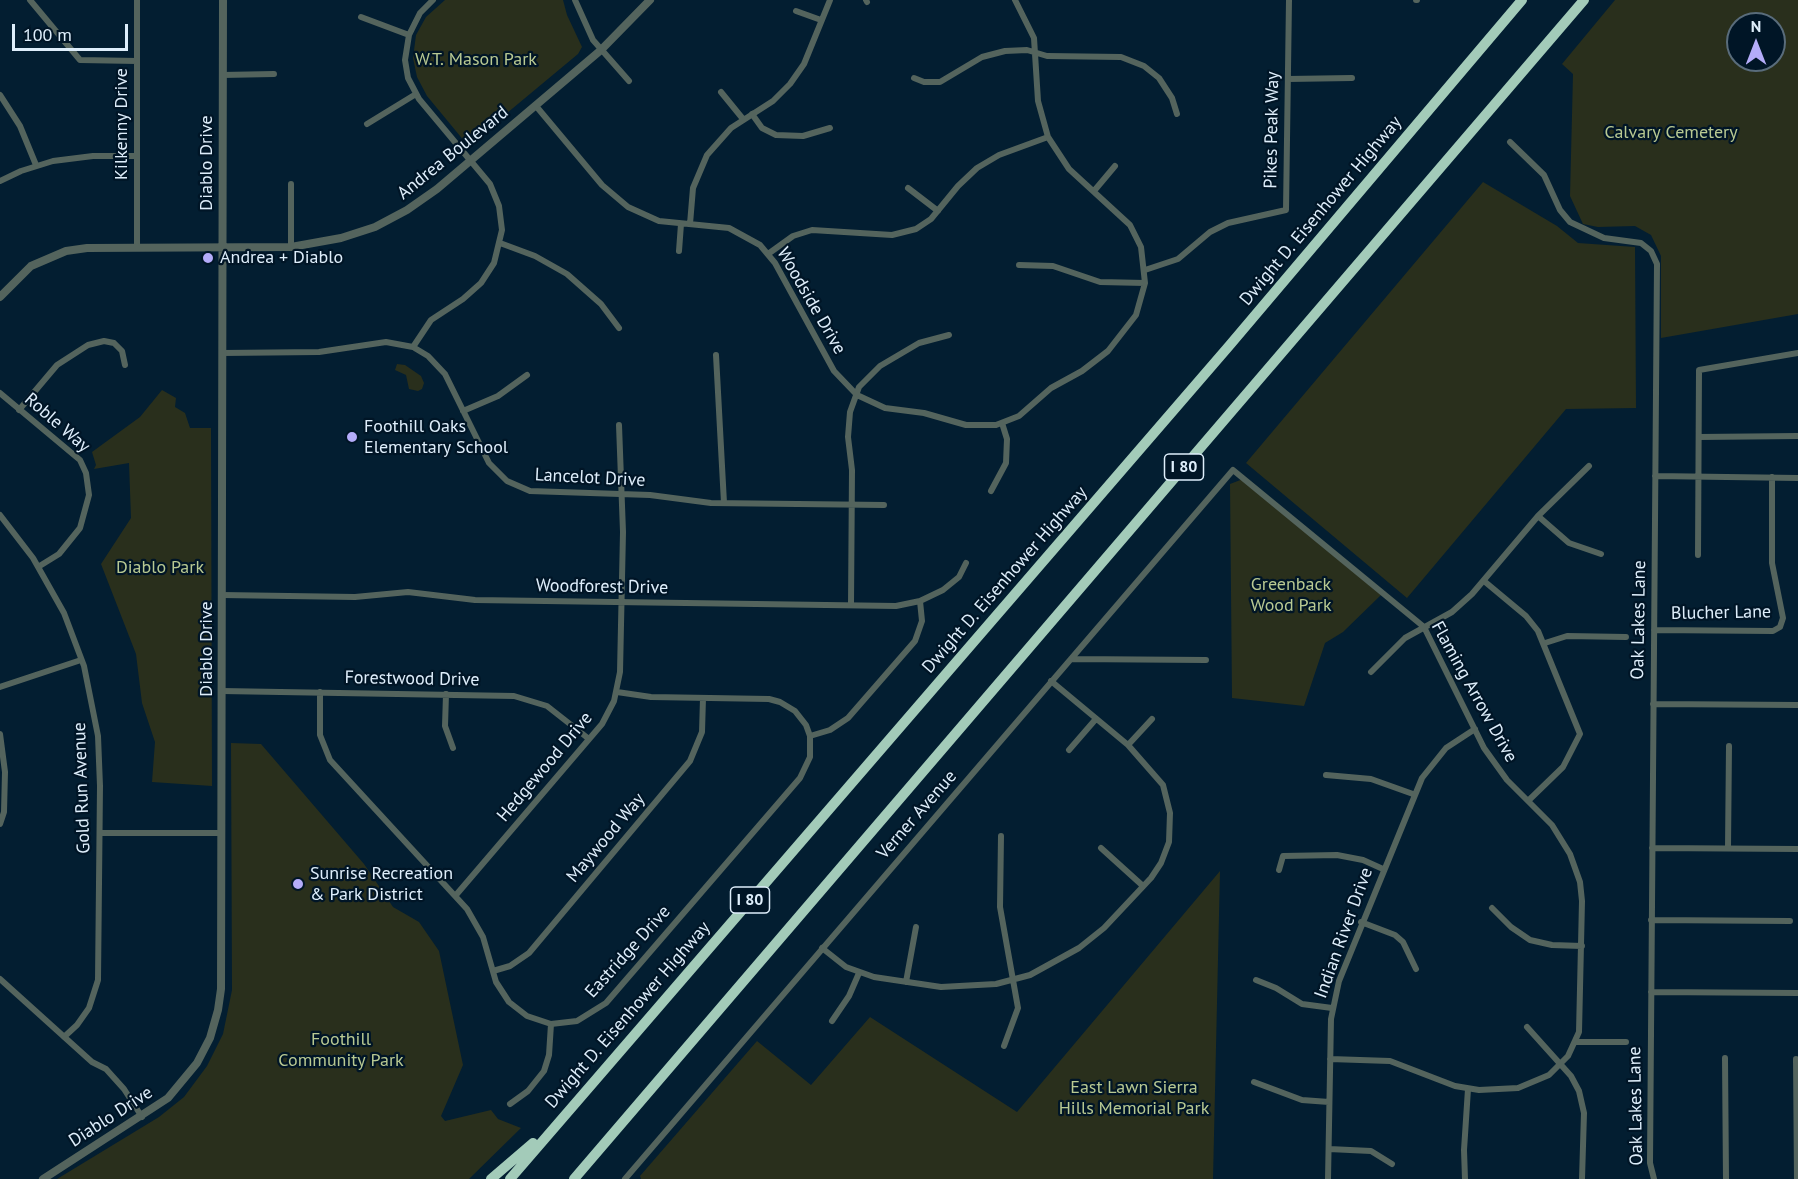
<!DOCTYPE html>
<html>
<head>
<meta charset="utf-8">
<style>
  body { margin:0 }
  #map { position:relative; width:1798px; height:1179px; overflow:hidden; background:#031e31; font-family:"PT Sans",sans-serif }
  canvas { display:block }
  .north { position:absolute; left:1726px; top:12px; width:60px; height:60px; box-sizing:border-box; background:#001526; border:2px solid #596c7b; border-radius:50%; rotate:0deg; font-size:16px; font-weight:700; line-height:24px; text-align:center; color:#deeefb }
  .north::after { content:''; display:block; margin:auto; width:21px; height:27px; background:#b4acf9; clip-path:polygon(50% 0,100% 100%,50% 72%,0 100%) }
  .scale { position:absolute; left:12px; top:24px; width:116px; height:27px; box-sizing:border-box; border:3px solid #deeefb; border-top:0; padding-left:8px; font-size:18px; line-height:21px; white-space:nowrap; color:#deeefb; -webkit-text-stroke:4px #001526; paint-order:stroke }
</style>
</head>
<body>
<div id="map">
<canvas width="1798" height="1179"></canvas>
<div class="north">N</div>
<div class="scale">100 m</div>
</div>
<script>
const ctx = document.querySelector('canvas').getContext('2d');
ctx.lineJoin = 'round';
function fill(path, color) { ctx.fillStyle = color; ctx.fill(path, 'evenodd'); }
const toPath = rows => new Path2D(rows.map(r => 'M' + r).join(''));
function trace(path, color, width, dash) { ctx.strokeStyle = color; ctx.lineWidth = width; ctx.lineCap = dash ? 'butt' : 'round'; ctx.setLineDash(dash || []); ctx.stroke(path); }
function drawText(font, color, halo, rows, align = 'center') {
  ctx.font = font + ' "PT Sans",sans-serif'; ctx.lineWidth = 4.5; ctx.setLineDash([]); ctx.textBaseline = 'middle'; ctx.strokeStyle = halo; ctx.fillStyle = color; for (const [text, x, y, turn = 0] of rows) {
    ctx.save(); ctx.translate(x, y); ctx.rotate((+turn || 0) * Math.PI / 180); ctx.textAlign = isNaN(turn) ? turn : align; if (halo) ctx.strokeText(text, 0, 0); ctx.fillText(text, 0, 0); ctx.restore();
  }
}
const green = toPath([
  [445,0,563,0,567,15,582,47,578,54,471,143,465,142,427,96,417,77,413,58,416,35,426,17],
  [1615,0,1798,0,1798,314,1661,338,1661,256,1651,235,1635,226,1598,227,1583,224,1570,196,1573,74,1562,64],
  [1738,24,1774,24,1774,60,1738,60],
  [1483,182,1557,226,1578,243,1635,247,1636,408,1566,409,1407,598,1246,463],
  [397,364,405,365,421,376,424,383,422,389,418,391,409,389,406,375,395,370],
  [162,390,176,398,175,407,185,413,190,428,211,428,212,786,152,782,155,742,142,703,136,654,101,564,131,518,129,463,94,469,96,465,92,452,140,417],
  [1243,479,1381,595,1343,632,1325,643,1304,706,1232,698,1230,484],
  [231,743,261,744,364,864,393,907,419,922,439,951,463,1065,441,1116,445,1121,491,1110,498,1119,521,1128,469,1179,57,1179,159,1117,184,1097,207,1066,223,1034,232,990],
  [1220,871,1213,1179,641,1179,640,1176,757,1041,811,1085,870,1017,1017,1112]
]);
const minor = toPath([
  [30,0,80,60,137,61],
  [575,0,593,40,629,81],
  [866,0,867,2],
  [1416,0,1417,0],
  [796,11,821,20],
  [361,17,409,35],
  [222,75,274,74],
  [914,78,924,82,940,82,982,57,1005,51,1027,50,1047,56,1121,57,1144,66,1159,78,1172,98,1177,114],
  [1288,79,1352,78],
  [721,92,743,119],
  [0,95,20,126,36,165],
  [536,106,602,185,628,207,659,221,729,228,760,245,775,263,834,371,857,395,885,408,924,413,966,425,996,425,1019,416,1051,388,1082,371,1108,351,1136,315,1145,283,1141,247,1130,225,1069,169,1048,137,1038,101,1034,38,1015,0],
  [752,114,762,128,776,135,803,136,830,128],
  [367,124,416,94],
  [1510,142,1544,175,1560,210,1570,222,1604,238,1641,243,1651,251,1657,264,1650,1163,1654,1179],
  [0,181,21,171,53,161,93,156,137,156],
  [908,188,938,211],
  [1094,191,1115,166],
  [690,224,693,188,707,155,731,128,773,101,790,84,804,64,830,0],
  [500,243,535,256,567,274,601,304,619,328],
  [291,247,291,184],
  [137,248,137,0],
  [679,251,681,224],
  [768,254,793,236,812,230,892,235,916,229,931,219,958,186,977,168,999,155,1048,137],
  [1019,265,1053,266,1100,282,1145,283],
  [1145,270,1178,259,1210,232,1228,223,1286,210,1289,0],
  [413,347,431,320,463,299,481,283,494,263,502,230,499,206,490,184,419,99,408,78,405,60,409,35,420,13,433,0],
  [222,353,319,352,386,342,413,347,428,356,445,374,489,463,507,481,530,491,650,495,711,503,884,505],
  [716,355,724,503],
  [0,393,80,460,86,473,89,495,80,528,59,554,38,567],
  [19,410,57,365,88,345,104,341,114,343,122,351,125,365],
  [463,411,498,396,527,375],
  [1699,437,1798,436],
  [1655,476,1798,478],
  [991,491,1006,463,1007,439,1002,423],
  [0,515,33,558,64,613,84,666,98,736,100,786,98,980,89,1008,77,1025,64,1037],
  [1538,516,1569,543,1601,554],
  [1698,555,1699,370,1798,353],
  [1484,581,1526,616,1538,631,1580,734,1563,767,1529,800],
  [222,595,355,597,408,592,475,600,896,606,920,601,943,590,959,577,966,563],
  [851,605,852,470,848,437,850,412,859,387,880,366,919,343,949,335],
  [1654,630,1773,631,1780,627,1783,618,1772,563,1772,477],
  [1545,643,1567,636,1626,637],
  [1071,659,1206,660],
  [1371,672,1405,638,1452,612,1472,594,1538,516,1589,466],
  [0,687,81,660],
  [222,691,514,696,547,706,589,739],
  [320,692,320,735,330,760,467,909,483,937,496,982,509,1002,527,1016,551,1024,577,1021,606,1003,800,778,810,757,810,736,806,725,795,711,780,702,769,699,651,697,617,692],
  [446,694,445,726,453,748],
  [1653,704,1798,705],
  [0,734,5,772,4,812,0,824],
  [810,736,830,730,848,718,915,641,922,621,920,601],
  [1128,745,1152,719],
  [1069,750,1095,720],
  [1326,775,1371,779,1413,794],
  [100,833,221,833],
  [1001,836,1000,907,1018,1008,1004,1046],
  [1101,848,1143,886],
  [1652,848,1798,849],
  [1728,848,1729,746],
  [1279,870,1283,856,1337,855,1363,860,1383,869],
  [456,895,602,724,614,701,620,672,623,532,619,425],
  [1492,908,1511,927,1530,940,1552,945,1582,946],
  [1651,920,1790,921],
  [1361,922,1395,935,1403,942,1416,969],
  [822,948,846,967,874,977,941,987,996,984,1030,975,1079,948,1104,928,1151,878,1161,863,1169,842,1170,813,1163,785,1128,745,1051,681],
  [493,971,510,966,529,953,690,761,702,732,703,698],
  [0,979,92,1062,106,1069,124,1089,142,1117],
  [1256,980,1276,988,1302,1004,1332,1008],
  [906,982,916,927],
  [1651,992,1798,993],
  [832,1021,849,996,859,973],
  [1527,1027,1571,1076,1579,1091,1584,1113,1582,1179],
  [1576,1042,1626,1042],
  [1725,1058,1726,1179],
  [1796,1059,1797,1179],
  [1254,1082,1302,1100,1329,1102],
  [510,1104,528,1091,544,1071,549,1055,551,1024],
  [1329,1149,1371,1151,1392,1164],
  [625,1179,1233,470,1424,627,1484,748,1507,780,1552,825,1570,854,1580,882,1582,901,1579,1032,1568,1056,1549,1075,1518,1088,1479,1090,1455,1086,1390,1061,1330,1059],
  [1328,1179,1331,1019,1339,981,1422,778,1446,748,1475,729],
  [1465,1179,1464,1150,1468,1089]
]);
const tertiary = toPath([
  [0,297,31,266,66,251,87,248,291,247,341,238,375,227,407,210,437,189,601,50,650,0],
  [43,1179,168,1098,197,1063,210,1038,218,1010,221,989,223,0]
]);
const motorway = toPath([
  [491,1179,533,1143],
  [510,1179,1229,346,1522,0],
  [574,1179,1584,0]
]);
const markers = [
  [208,258,6,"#b4acf9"],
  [352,437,6,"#b4acf9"],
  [298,884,6,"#b4acf9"]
];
const shields = [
  [1184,467,39],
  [750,900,39]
];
const shieldNames = [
  ["I 80",1184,467],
  ["I 80",750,900]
];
const parkNames = [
  ["W.T. Mason Park",476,60],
  ["Calvary Cemetery",1671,133],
  ["Diablo Park",160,568],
  ["Greenback",1291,585],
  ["Wood Park",1291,606],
  ["Foothill",341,1040],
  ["Community Park",341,1061],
  ["East Lawn Sierra",1134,1088],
  ["Hills Memorial Park",1134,1109]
];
const streetNames = [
  ["Kilkenny Drive",122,124,-90],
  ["Pikes Peak Way",1272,130,-89],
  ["Andrea Boulevard",453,153,-39],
  ["Diablo Drive",207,163,-90],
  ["Dwight D. Eisenhower Highway",1321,211,-50],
  ["Woodside Drive",811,301,60],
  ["Roble Way",57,423,41],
  ["Lancelot Drive",590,478,3],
  ["Dwight D. Eisenhower Highway",1005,580,-49],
  ["Woodforest Drive",602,587,1],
  ["Blucher Lane",1721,613,-1],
  ["Oak Lakes Lane",1639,620,-89],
  ["Diablo Drive",207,649,-90],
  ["Forestwood Drive",412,679,1],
  ["Flaming Arrow Drive",1474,692,61],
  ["Hedgewood Drive",545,767,-50],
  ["Gold Run Avenue",82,788,-92],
  ["Verner Avenue",917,815,-49],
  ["Maywood Way",606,838,-50],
  ["Indian River Drive",1344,933,-70],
  ["Eastridge Drive",628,952,-48],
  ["Dwight D. Eisenhower Highway",628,1015,-49],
  ["Oak Lakes Lane",1636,1106,-91],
  ["Diablo Drive",111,1117,-33]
];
const poiNames = [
  ["Andrea + Diablo",220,258],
  ["Foothill Oaks",364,427],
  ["Elementary School",364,448],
  ["Sunrise Recreation",310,874],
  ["& Park District",310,895]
];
fill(green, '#292f1c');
trace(minor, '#54645d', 6);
trace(tertiary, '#54645d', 8);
trace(motorway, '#a3cbb9', 10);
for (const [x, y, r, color] of markers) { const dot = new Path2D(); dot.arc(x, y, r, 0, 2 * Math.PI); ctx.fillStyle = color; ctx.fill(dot); trace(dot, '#001526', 2); }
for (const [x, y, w] of shields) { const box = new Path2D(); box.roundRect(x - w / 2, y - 13, w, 26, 4.5); ctx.fillStyle = '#001526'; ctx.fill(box); trace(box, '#deeefb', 1.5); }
drawText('bold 16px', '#deeefb', null, shieldNames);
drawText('18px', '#b8c992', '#001526', parkNames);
drawText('18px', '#deeefb', '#001526', streetNames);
drawText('18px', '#deeefb', '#001526', poiNames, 'left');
</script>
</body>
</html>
